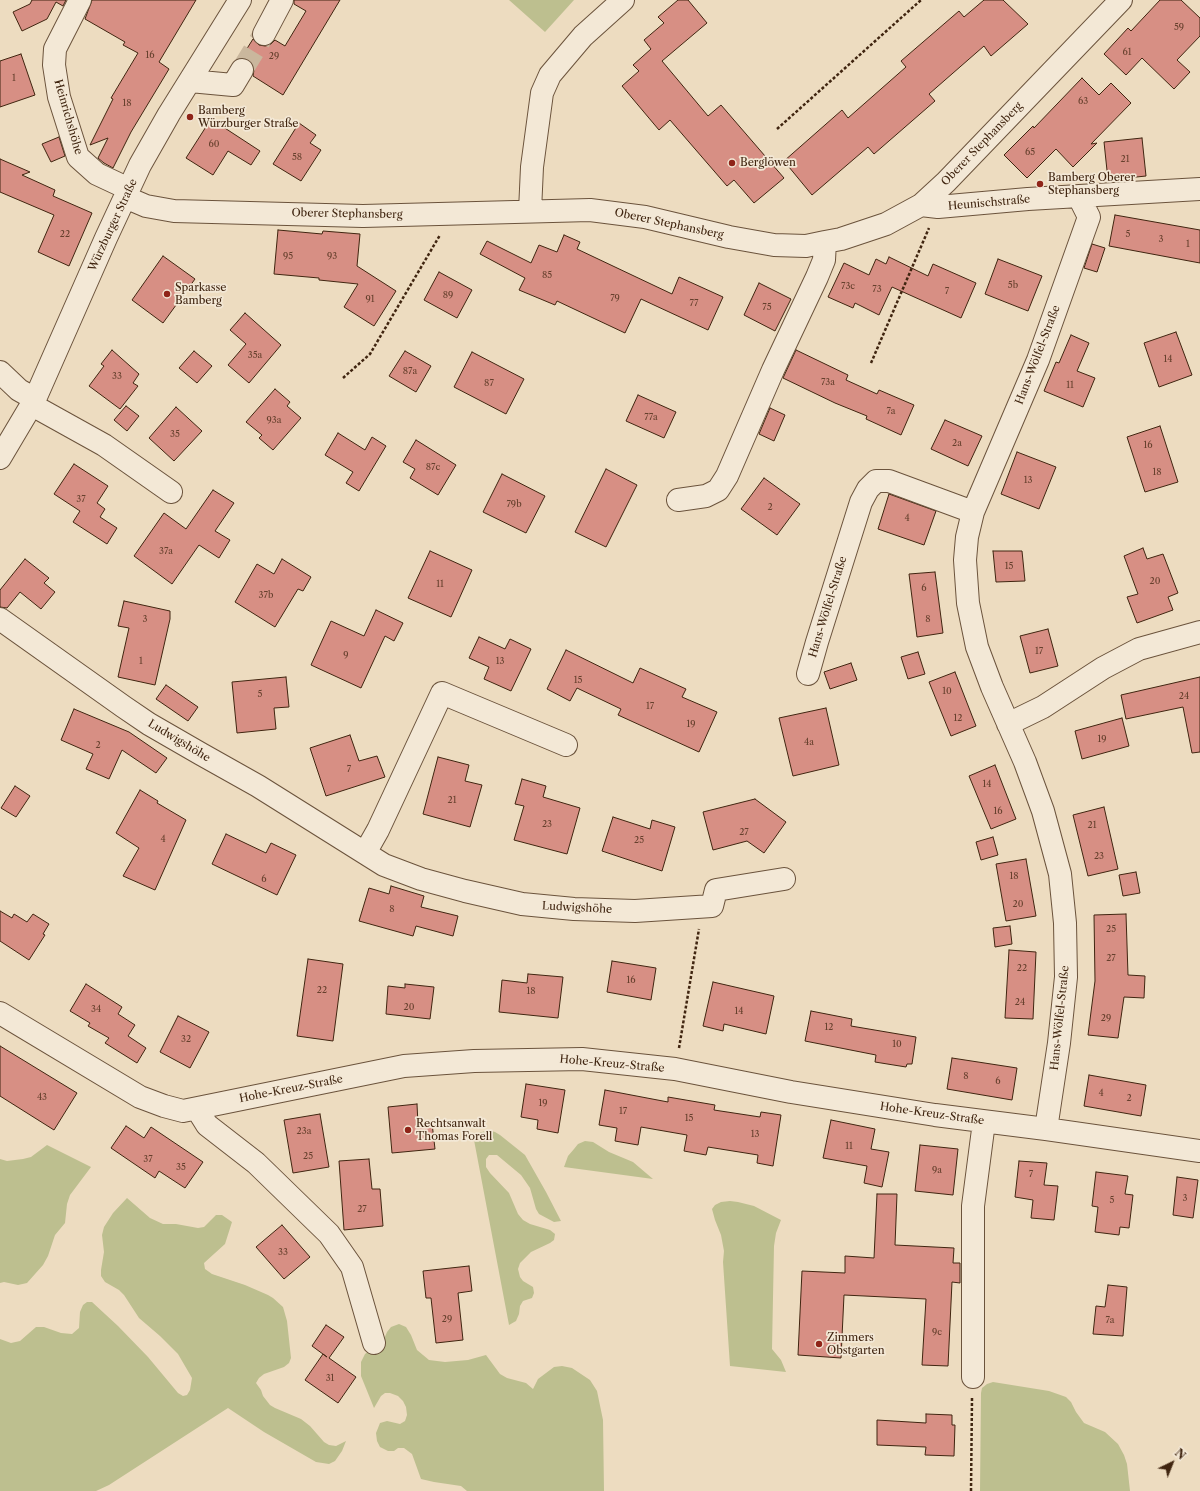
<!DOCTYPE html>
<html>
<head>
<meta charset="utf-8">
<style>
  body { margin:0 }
  #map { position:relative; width:1200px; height:1491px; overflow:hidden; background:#eddcc0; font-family:"Libre Caslon Text",serif }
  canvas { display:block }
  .north { position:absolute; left:1152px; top:1443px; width:40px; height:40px; -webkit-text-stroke:3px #f3e8d6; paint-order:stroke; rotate:43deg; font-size:11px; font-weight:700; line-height:16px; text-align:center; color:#402510 }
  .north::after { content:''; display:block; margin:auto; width:14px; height:18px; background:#402510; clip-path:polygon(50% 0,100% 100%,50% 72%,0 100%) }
</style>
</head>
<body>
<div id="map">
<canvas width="1200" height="1491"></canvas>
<div class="north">N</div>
</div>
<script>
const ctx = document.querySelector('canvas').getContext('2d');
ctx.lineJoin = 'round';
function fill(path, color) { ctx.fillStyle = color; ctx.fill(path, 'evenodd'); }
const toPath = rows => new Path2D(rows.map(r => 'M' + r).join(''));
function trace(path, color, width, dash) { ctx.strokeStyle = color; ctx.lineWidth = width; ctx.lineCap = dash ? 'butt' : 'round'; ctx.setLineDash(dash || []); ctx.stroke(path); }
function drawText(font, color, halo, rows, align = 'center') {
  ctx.font = font + ' "Libre Caslon Text",serif'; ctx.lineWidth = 3.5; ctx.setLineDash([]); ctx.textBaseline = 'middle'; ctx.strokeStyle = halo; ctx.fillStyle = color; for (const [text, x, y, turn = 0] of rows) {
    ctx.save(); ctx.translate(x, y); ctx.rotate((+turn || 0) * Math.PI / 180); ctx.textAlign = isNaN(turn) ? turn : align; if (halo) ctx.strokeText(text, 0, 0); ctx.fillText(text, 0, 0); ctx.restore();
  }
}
const green = toPath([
  [509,0,574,0,545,32],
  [488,1130,495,1132,500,1135,525,1155,546,1192,561,1221,554,1222,539,1214,536,1209,530,1188,521,1175,497,1155,489,1155,486,1159,486,1167,490,1173,509,1193,518,1214,523,1220,530,1224,550,1230,555,1234,554,1240,550,1243,531,1252,520,1263,518,1269,520,1277,523,1281,533,1287,534,1293,532,1298,523,1301,520,1306,519,1314,516,1321,509,1325,474,1140,479,1133],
  [585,1141,593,1142,609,1152,633,1162,653,1179,564,1167,568,1156,574,1149,578,1144],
  [47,1145,91,1167,70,1195,67,1204,65,1223,55,1235,48,1256,43,1265,27,1283,18,1285,4,1282,0,1283,0,1159,7,1161,23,1159,31,1157],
  [127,1198,150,1218,163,1224,176,1224,198,1228,204,1227,216,1215,222,1215,232,1222,225,1244,204,1263,205,1269,212,1274,245,1285,268,1295,273,1298,283,1307,287,1321,291,1358,289,1363,284,1367,264,1374,259,1378,256,1383,261,1390,263,1396,270,1405,275,1408,301,1419,310,1426,324,1442,329,1445,336,1446,346,1441,342,1451,335,1461,329,1464,316,1462,264,1432,228,1408,109,1485,96,1491,0,1491,0,1339,11,1343,20,1341,36,1327,44,1327,61,1333,72,1334,79,1328,80,1312,83,1305,87,1302,92,1302,118,1326,148,1357,178,1393,183,1396,187,1395,190,1390,192,1378,178,1354,160,1336,139,1318,124,1295,119,1290,105,1282,101,1276,101,1270,104,1252,102,1235,104,1227,113,1213],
  [730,1201,738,1202,754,1206,781,1220,776,1233,774,1246,772,1349,781,1360,786,1372,730,1366,723,1262,724,1251,721,1235,715,1220,712,1209,715,1205,721,1202],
  [399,1324,406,1327,411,1335,417,1350,429,1360,445,1362,468,1360,486,1355,500,1374,507,1378,526,1383,533,1389,538,1379,554,1367,562,1366,572,1368,590,1380,597,1391,603,1420,604,1491,467,1491,461,1486,434,1482,421,1479,412,1454,404,1448,398,1448,394,1451,388,1451,380,1447,377,1441,376,1433,380,1423,387,1421,400,1424,405,1421,407,1415,406,1407,403,1401,398,1396,390,1393,385,1393,381,1396,374,1408,361,1376,361,1362,365,1354,384,1339,387,1332,391,1327],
  [993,1382,1049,1391,1066,1397,1071,1402,1076,1412,1084,1423,1105,1432,1118,1444,1124,1455,1127,1464,1130,1491,980,1491,981,1393,982,1388,987,1384]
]);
const building = toPath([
  [32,0,66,0,63,6,56,2,47,19,22,31,13,12,30,4,32,0],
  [92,0,196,0,159,62,169,69,131,132,113,168,104,163,98,158,108,138,90,145,113,99,111,98,138,53,123,45,125,42,85,19,92,0],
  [294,0,340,0,283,95,253,76,254,70,253,64,248,59,241,58,253,39,259,45,265,46,270,45,275,40,285,46,306,11,294,4,294,0],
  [678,0,688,0,707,23,662,61,708,116,721,105,784,178,754,203,734,180,727,186,670,120,659,130,622,86,639,71,633,65,651,49,644,40,664,23,658,17,678,0],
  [984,0,1003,0,1028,24,991,56,984,46,929,94,935,101,874,154,868,147,812,195,784,161,842,110,848,118,906,67,901,61,959,11,964,17,984,0],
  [1160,0,1181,0,1200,18,1200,36,1177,60,1190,72,1174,89,1142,58,1126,75,1104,54,1128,28,1131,31,1160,0],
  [21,54,35,95,0,107,0,61,21,54],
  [1082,78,1099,95,1111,83,1131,103,1091,144,1097,143,1073,167,1056,149,1027,178,1004,155,1033,126,1034,128,1082,78],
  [211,119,260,151,251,165,228,151,213,175,186,158,211,119],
  [299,123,316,135,310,143,321,150,301,181,273,164,299,123],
  [59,137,65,156,51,162,42,144,59,137],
  [1142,138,1146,176,1108,180,1104,142,1142,138],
  [0,159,30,172,22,175,55,190,53,196,92,213,69,266,38,252,54,215,0,192,0,159],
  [1115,215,1200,230,1200,263,1109,246,1115,215],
  [278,230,322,234,323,231,360,234,357,266,396,291,374,326,344,307,358,284,319,280,319,278,274,274,278,230],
  [564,235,580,242,577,249,672,294,679,277,723,297,708,330,641,299,625,333,557,301,555,305,519,290,525,278,480,254,487,241,531,263,539,245,557,252,564,235],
  [1092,244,1105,248,1097,272,1084,268,1092,244],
  [163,256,195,279,163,323,132,300,163,256],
  [889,257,928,276,933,264,976,283,961,318,892,287,879,315,855,303,853,308,828,297,844,263,869,275,876,259,886,264,889,257],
  [998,259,1042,276,1028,311,985,294,998,259],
  [439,272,472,290,457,318,424,300,439,272],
  [759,283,791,299,775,331,744,315,759,283],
  [245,313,281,345,249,383,228,365,246,344,230,330,245,313],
  [1176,332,1192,375,1159,387,1144,343,1176,332],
  [1071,335,1089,343,1077,371,1095,378,1083,407,1044,391,1056,362,1059,363,1071,335],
  [112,350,139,374,133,383,138,386,120,409,89,386,104,366,101,364,112,350],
  [796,350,848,375,846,380,877,394,879,390,914,405,901,435,866,419,867,416,835,403,783,378,796,350],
  [194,351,212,366,197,383,179,368,194,351],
  [405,351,431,366,416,392,389,376,405,351],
  [472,352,524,379,506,414,454,387,472,352],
  [275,389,290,402,287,406,301,418,273,450,259,438,262,435,246,422,275,389],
  [638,395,676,412,664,438,626,421,638,395],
  [126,406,139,416,127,431,114,420,126,406],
  [176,407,202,431,174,461,149,438,176,407],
  [770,408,785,415,774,441,759,434,770,408],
  [945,420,982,436,968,466,931,449,945,420],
  [1160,426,1178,482,1145,492,1127,437,1160,426],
  [338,433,365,450,372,437,386,446,359,491,346,483,353,472,325,455,338,433],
  [416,440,456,465,438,495,410,478,415,469,403,462,416,440],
  [1017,452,1056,467,1039,509,1001,494,1017,452],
  [74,464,108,486,97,503,105,509,100,517,117,528,107,544,73,522,80,511,54,494,74,464],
  [606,469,637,485,606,547,575,532,606,469],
  [502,474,545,496,526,533,483,512,502,474],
  [764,478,800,504,777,535,741,509,764,478],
  [213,490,234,503,215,531,230,540,219,558,199,545,172,584,134,556,164,513,186,529,213,490],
  [889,494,936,511,924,545,878,529,889,494],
  [1143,548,1147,559,1163,554,1178,593,1168,597,1173,610,1137,623,1127,597,1138,594,1124,556,1143,548],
  [430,551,472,570,451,617,408,598,430,551],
  [993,551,1022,551,1025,581,996,582,993,551],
  [25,559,49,578,44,583,55,592,41,609,20,592,7,608,0,607,0,590,25,559],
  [282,559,311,577,303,591,298,589,275,627,235,602,257,564,274,574,282,559],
  [935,572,943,633,917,637,909,574,935,572],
  [124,601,170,611,170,619,155,685,118,677,129,628,118,626,124,601],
  [376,610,403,623,394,641,385,636,361,688,311,665,331,621,364,636,376,610],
  [1048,629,1058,666,1030,673,1020,636,1048,629],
  [479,637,505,649,510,639,531,649,511,691,484,679,489,667,469,658,479,637],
  [566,650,633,683,640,668,686,689,682,697,717,712,699,752,618,715,621,709,577,688,570,701,547,689,566,650],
  [918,652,925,674,908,679,901,657,918,652],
  [851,663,857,680,830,689,824,672,851,663],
  [955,672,976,726,951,736,929,682,955,672],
  [286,677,289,707,274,708,276,729,237,733,232,682,286,677],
  [1200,677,1200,752,1192,753,1183,707,1126,719,1121,695,1200,677],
  [166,685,198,707,188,721,156,699,166,685],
  [826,708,839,765,793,776,779,718,826,708],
  [74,709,129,732,167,758,156,773,122,750,109,779,86,769,93,754,61,740,74,709],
  [1122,718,1129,746,1082,759,1075,731,1122,718],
  [350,735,359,761,377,756,385,777,326,796,310,748,350,735],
  [438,757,469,765,465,781,482,785,470,827,423,814,438,757],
  [995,765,1016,819,991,829,969,776,995,765],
  [522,779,546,786,543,797,580,808,567,854,514,840,524,806,515,804,522,779],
  [15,786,30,796,16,817,1,808,15,786],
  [140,790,158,801,157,803,186,820,155,890,123,876,139,848,116,833,140,790],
  [755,799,786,822,764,853,747,841,713,850,703,812,755,799],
  [1104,807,1118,869,1088,876,1073,815,1104,807],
  [613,817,650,829,652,820,675,827,662,871,602,851,613,817],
  [226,834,266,853,271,843,296,855,277,895,212,864,226,834],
  [993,837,998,855,981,860,976,842,993,837],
  [1026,859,1036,916,1006,921,996,864,1026,859],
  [1136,872,1140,893,1123,896,1119,875,1136,872],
  [391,886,424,896,421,907,458,916,453,936,416,926,413,936,359,921,369,888,389,894,391,886],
  [0,911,12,918,14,914,27,922,33,914,49,924,43,934,45,935,29,960,0,941,0,911],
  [1126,914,1128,975,1145,976,1144,998,1124,997,1118,1038,1088,1035,1095,981,1094,915,1126,914],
  [1010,926,1012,944,995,947,993,928,1010,926],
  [1009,950,1036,952,1033,1019,1005,1018,1009,950],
  [308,959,343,964,333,1041,297,1036,308,959],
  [612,961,656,968,651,1000,607,992,612,961],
  [528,974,563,977,558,1018,499,1012,502,980,527,983,528,974],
  [713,982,774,996,766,1034,724,1024,723,1031,703,1026,713,982],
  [86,984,122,1007,118,1014,135,1025,128,1036,146,1048,137,1063,105,1043,109,1038,88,1026,90,1023,70,1011,86,984],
  [405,984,434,987,430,1019,386,1014,388,986,405,988,405,984],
  [811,1011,852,1019,851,1026,916,1037,912,1064,907,1064,906,1067,875,1062,876,1055,805,1041,811,1011],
  [178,1016,209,1032,190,1068,160,1052,178,1016],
  [0,1046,77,1093,54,1130,0,1096,0,1046],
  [952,1058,1017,1068,1012,1100,947,1089,952,1058],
  [1089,1075,1146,1085,1141,1116,1084,1106,1089,1075],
  [526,1084,565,1090,558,1133,537,1129,538,1120,521,1117,526,1084],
  [605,1090,668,1102,668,1097,715,1105,714,1110,760,1117,761,1112,781,1115,773,1166,757,1163,758,1155,708,1147,706,1155,684,1151,687,1135,641,1127,638,1145,615,1141,617,1128,599,1125,605,1090],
  [417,1104,418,1124,432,1123,435,1149,392,1153,388,1107,417,1104],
  [320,1114,329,1167,293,1173,284,1120,320,1114],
  [831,1120,875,1129,871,1149,889,1152,882,1187,864,1183,867,1166,823,1158,831,1120],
  [126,1126,144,1138,151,1127,203,1162,185,1188,159,1171,155,1178,111,1148,126,1126],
  [920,1145,958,1149,953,1195,915,1191,920,1145],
  [369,1159,372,1189,380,1189,383,1226,344,1230,339,1161,369,1159],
  [1019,1161,1047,1163,1044,1185,1058,1186,1054,1220,1031,1218,1033,1200,1015,1197,1019,1161],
  [1096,1172,1128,1176,1125,1194,1133,1195,1129,1228,1120,1227,1119,1235,1095,1232,1098,1207,1092,1206,1096,1172],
  [1177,1177,1198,1180,1193,1218,1173,1215,1177,1177],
  [877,1194,897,1194,895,1245,954,1248,953,1263,960,1263,960,1283,952,1282,948,1366,922,1365,926,1299,844,1295,841,1358,798,1355,802,1271,845,1273,845,1256,874,1258,877,1194],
  [282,1225,310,1257,284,1279,256,1247,282,1225],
  [469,1266,472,1291,458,1293,463,1340,436,1343,431,1298,426,1298,423,1271,469,1266],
  [1108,1285,1127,1287,1123,1336,1093,1334,1096,1306,1105,1307,1108,1285],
  [326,1325,344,1337,329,1358,356,1377,338,1403,305,1380,323,1354,327,1357,312,1346,326,1325],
  [926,1414,952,1415,952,1425,955,1425,954,1456,925,1455,926,1447,877,1445,877,1420,926,1423,926,1414]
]);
const minorTunnel = toPath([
  [242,70,264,34]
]);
const path = toPath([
  [777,129,921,0],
  [871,363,929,228],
  [343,378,370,354,440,235],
  [679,1048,699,929],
  [971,1491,972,1398]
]);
const minor = toPath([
  [80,0,55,49,54,65,59,97,78,157,97,174,129,189],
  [264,34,282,0],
  [190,81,233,85,242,70],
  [125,197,146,206,174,211,363,216,590,210,645,217,729,237,774,245,806,246,825,242,841,239,886,224,921,205,946,182,1121,0],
  [921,205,938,207,1028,199,1200,189],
  [530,211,532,167,542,93,550,75,583,36,623,0],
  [0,372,19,390,35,399],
  [32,405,104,445,171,492],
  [0,458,35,399,106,238,140,165,169,114,240,0],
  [678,500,706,496,718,490,727,476,773,370,817,277,824,260,825,242],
  [0,619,124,707,149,724,201,754,258,786,384,865,421,879,465,891,522,904,574,909,635,911,712,906,716,890,784,879],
  [808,674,817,642,861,502,868,489,876,481,889,481,973,512],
  [1008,724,1043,707,1103,668,1139,649,1200,632],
  [365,853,378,830,442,693,566,745],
  [0,1013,140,1097,164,1106,183,1111,404,1066,474,1061,582,1059,675,1069,791,1092,935,1115,1046,1129,1200,1151],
  [197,1109,207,1125,256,1163,329,1234,352,1267,374,1343],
  [1046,1129,1059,1043,1066,977,1065,923,1060,874,1043,811,1025,762,992,687,977,647,968,603,965,560,967,537,973,512,1038,360,1089,217,1079,197],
  [973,1377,973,1206,984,1122]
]);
const markers = [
  [190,117,4,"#8f2418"],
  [732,163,4,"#8f2418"],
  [1040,184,4,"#8f2418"],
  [167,294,4,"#8f2418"],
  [408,1130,4,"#8f2418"],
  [819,1344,4,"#8f2418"]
];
const numberNames = [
  ["59",1179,27],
  ["61",1127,52],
  ["16",150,55],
  ["29",274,56],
  ["1",14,78],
  ["63",1083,101],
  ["18",127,103],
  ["60",214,144],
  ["65",1030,152],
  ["58",297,157],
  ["21",1125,159],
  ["22",65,234],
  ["5",1128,234],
  ["3",1161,239],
  ["1",1188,244],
  ["95",288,256],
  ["93",332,256],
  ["85",547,275],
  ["5b",1013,285],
  ["73c",848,286],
  ["73",877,289],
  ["7",947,291],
  ["89",448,295],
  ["79",615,298],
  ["91",370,299],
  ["77",694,303],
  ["75",767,307],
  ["35a",255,355],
  ["14",1168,359],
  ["87a",410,371],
  ["33",117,376],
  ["73a",828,382],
  ["87",489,383],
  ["11",1070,385],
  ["7a",891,411],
  ["77a",651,417],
  ["93a",274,420],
  ["35",175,434],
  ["2a",957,443],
  ["16",1148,445],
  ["87c",433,467],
  ["18",1157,472],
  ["13",1028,480],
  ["37",81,499],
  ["79b",514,504],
  ["2",770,507],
  ["4",907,518],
  ["37a",166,551],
  ["15",1009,566],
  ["20",1155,581],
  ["11",440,584],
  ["6",924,588],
  ["37b",266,595],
  ["3",145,619],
  ["8",928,619],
  ["17",1039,651],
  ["9",346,655],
  ["1",141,661],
  ["13",500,661],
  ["15",578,680],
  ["10",947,691],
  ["5",260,694],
  ["24",1184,696],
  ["17",650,706],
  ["12",958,718],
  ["19",691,724],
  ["19",1102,739],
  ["4a",809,742],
  ["2",98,745],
  ["7",349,769],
  ["14",987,784],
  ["21",452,800],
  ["16",998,811],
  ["23",547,824],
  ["21",1092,825],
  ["27",744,832],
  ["4",163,839],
  ["25",639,840],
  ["23",1099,856],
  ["18",1014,876],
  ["6",264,879],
  ["20",1018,904],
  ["8",392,909],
  ["25",1111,929],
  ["27",1111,958],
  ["22",1022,968],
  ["16",631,980],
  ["22",322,990],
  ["18",531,991],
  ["24",1020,1002],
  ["20",409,1007],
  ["34",96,1009],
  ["14",739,1011],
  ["29",1106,1018],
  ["12",829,1027],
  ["32",186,1039],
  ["10",897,1044],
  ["8",966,1076],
  ["6",998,1081],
  ["4",1101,1093],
  ["43",42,1097],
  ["2",1129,1098],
  ["19",543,1103],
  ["17",623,1111],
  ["15",689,1118],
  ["23a",304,1131],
  ["13",755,1134],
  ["11",849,1146],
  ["25",308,1156],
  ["37",148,1159],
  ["35",181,1167],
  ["9a",937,1170],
  ["7",1031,1174],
  ["3",1185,1198],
  ["5",1112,1200],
  ["27",362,1209],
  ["33",283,1252],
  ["29",447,1319],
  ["7a",1110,1320],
  ["9c",937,1332],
  ["31",330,1378]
];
const poiNames = [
  ["Bamberg",198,111],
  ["Würzburger Straße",198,124],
  ["Berglöwen",740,163],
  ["Bamberg Oberer",1048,178],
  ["Stephansberg",1048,191],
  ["Sparkasse",175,288],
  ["Bamberg",175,301],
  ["Rechtsanwalt",416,1124],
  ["Thomas Forell",416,1137],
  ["Zimmers",827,1338],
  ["Obstgarten",827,1351]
];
const streetNames = [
  ["Heinrichshöhe",68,117,74],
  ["Oberer Stephansberg",982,144,-46],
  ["Heunischstraße",989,203,-5],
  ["Oberer Stephansberg",347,214,1],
  ["Oberer Stephansberg",669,224,12],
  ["Würzburger Straße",113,225,-65],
  ["Hans-Wölfel-Straße",1038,355,-69],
  ["Hans-Wölfel-Straße",828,607,-73],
  ["Ludwigshöhe",179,741,31],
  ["Ludwigshöhe",577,908,3],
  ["Hans-Wölfel-Straße",1060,1018,-84],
  ["Hohe-Kreuz-Straße",612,1064,5],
  ["Hohe-Kreuz-Straße",291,1089,-11],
  ["Hohe-Kreuz-Straße",932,1114,8]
];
fill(green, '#bdbf8f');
fill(building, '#d78f84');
trace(building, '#402510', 1);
trace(minorTunnel, '#cab79d', 22, [22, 11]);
trace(minor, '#6b533c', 24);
trace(path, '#402510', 2.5, [3, 2]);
trace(minor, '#f3e8d6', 22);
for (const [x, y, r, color] of markers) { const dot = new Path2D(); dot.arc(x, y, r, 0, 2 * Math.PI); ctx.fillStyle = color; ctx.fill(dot); trace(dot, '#f3e8d6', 1.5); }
drawText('9px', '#66402d', null, numberNames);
drawText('11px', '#402510', '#f3e8d6', poiNames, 'left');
drawText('11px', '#402510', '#f3e8d6', streetNames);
</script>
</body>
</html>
